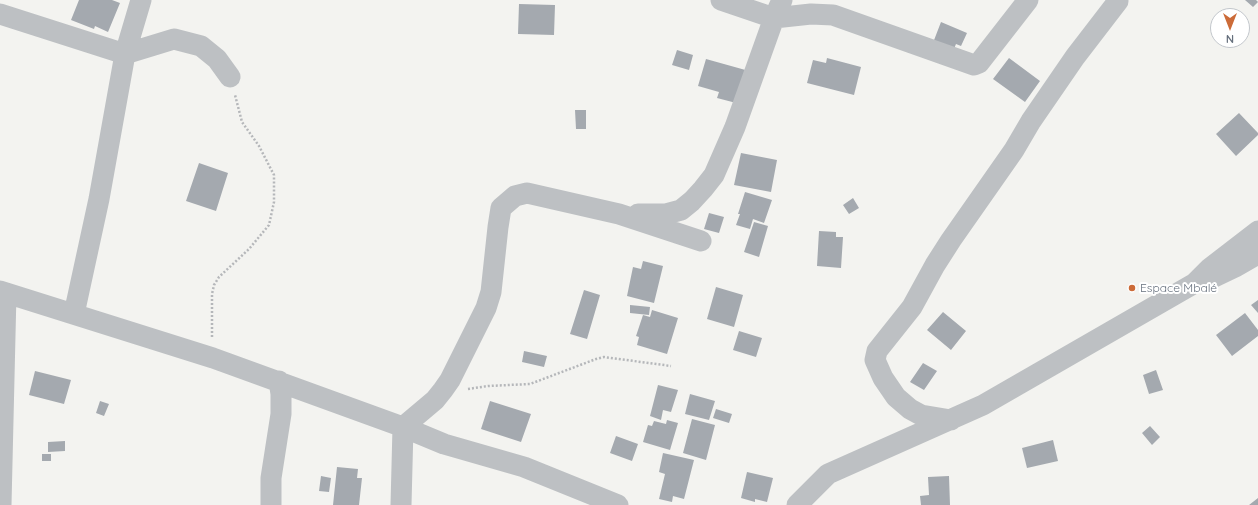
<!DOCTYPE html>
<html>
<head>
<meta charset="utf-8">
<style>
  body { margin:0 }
  #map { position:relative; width:1258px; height:505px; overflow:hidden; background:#f3f3f0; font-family:Quicksand,sans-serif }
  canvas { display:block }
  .north { position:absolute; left:1210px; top:8px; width:40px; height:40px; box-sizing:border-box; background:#fff; border:1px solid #c2c6cb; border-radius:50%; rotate:180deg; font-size:11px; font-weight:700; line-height:16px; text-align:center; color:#66707d }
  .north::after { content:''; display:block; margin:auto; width:14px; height:18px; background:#cc6b38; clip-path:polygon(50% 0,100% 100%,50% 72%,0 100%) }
</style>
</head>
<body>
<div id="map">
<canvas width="1258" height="505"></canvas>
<div class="north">N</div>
</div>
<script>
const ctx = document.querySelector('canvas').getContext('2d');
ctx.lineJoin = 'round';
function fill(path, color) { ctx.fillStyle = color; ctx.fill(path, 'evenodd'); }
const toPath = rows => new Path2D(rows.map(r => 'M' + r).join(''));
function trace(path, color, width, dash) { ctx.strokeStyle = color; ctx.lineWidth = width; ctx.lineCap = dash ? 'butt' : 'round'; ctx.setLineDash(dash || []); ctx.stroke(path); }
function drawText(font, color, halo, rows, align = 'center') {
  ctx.font = font + ' Quicksand,sans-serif'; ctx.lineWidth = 4; ctx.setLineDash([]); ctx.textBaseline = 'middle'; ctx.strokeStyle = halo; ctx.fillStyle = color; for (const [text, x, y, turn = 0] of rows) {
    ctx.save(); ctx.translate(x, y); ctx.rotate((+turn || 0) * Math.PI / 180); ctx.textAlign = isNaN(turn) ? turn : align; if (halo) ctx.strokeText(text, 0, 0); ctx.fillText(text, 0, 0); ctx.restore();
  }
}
const building = toPath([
  [79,0,112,0,120,3,108,32,95,26,94,29,71,20],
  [1245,0,1256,0,1258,2,1253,7],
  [519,4,555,5,554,35,518,34],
  [941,22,967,33,961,46,956,44,951,56,931,48],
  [677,50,693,55,689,70,672,65],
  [827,58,861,67,854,95,807,83,813,60,826,63],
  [1009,58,1040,81,1025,102,993,79],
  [706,59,749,71,740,104,717,98,719,92,698,86],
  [575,110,586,110,586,129,576,129],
  [1239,113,1258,133,1258,135,1236,156,1216,134],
  [741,153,777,160,771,192,734,185],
  [199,163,228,173,216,211,186,201],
  [745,192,772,200,764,223,753,219,750,229,736,225,740,214,738,214],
  [853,198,859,208,849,214,843,205],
  [709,213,724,217,719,233,704,229],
  [754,222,768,226,759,257,744,252],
  [819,231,836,232,836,237,843,237,841,268,817,266],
  [643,261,663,266,654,303,627,296,633,267,641,269],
  [716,287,743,295,734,327,707,319],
  [584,290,600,295,587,339,570,334],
  [1258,300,1258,313,1251,305],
  [630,305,650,307,649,315,630,313],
  [652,310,678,318,667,354,637,345,639,337,636,336,643,315,650,317],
  [943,312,966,331,951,350,927,330],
  [1245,313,1258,330,1258,336,1232,356,1216,335],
  [739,331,762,338,756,357,733,350],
  [524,351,547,356,544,367,522,362],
  [923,363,937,371,924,390,910,382],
  [1156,370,1163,390,1149,394,1143,375],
  [35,371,71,380,64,404,29,395],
  [658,385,678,390,671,412,663,410,661,420,650,416],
  [690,394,715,401,709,420,685,414],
  [100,401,109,404,104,416,96,413],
  [490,401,531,414,521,442,481,429],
  [716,409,732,414,729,423,713,418],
  [692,419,715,425,706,460,683,453],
  [667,420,678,423,670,450,643,442,648,425,652,426,654,421,666,424],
  [1150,426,1160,437,1152,445,1142,433],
  [616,436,638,444,632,461,610,453],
  [1053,440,1058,461,1027,468,1022,448],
  [65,441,65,451,48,452,48,442],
  [663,453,694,460,684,499,673,496,672,502,659,499,665,474,659,472],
  [42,454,51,454,51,461,42,461],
  [337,467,358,469,357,478,362,478,359,505,333,505],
  [747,472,773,478,767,502,755,499,755,502,741,498],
  [321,476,331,478,329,492,319,491],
  [949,476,950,505,921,505,920,496,929,495,928,477],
  [1258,498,1258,505,1249,505]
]);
const path = toPath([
  [212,337,212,294,214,285,219,277,249,249,269,225,274,202,274,175,259,146,242,122,235,95],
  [468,389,488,386,530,384,596,359,604,357,671,366]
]);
const minor = toPath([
  [721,0,774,18,811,14,833,15,974,65,979,63,1028,0],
  [0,14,125,54,174,39,201,46,217,59,230,77],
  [638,214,666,214,681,210,692,201,703,189,714,175,735,127,774,18,782,0],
  [1212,278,1235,267,1258,254],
  [0,291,213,358,403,427,444,444,524,467,618,505],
  [74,314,99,199,125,54,141,0],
  [951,420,921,415,910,409,896,397,883,378,875,360,877,351,912,307,935,265,951,240,1014,150,1031,121,1075,57,1118,1],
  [1,505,6,293],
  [271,505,271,478,281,414,281,394,279,381],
  [401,505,403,427,435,400,443,390,450,380,486,308,491,292,498,227,501,208,515,196,527,193,619,214,701,241],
  [797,505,828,474,983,405,1195,283,1210,268,1258,231]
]);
const markers = [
  [1132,288,4,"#cc6b38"]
];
const poiNames = [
  ["Espace Mbalé",1140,288]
];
fill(building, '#a4a9af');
trace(path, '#b5b7ba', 2.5, [2, 2]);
trace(minor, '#bdc0c3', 21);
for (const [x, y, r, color] of markers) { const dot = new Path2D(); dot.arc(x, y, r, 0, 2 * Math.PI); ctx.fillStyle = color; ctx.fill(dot); trace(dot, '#fff', 1.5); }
drawText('12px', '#66707d', '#fff', poiNames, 'left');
</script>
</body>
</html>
